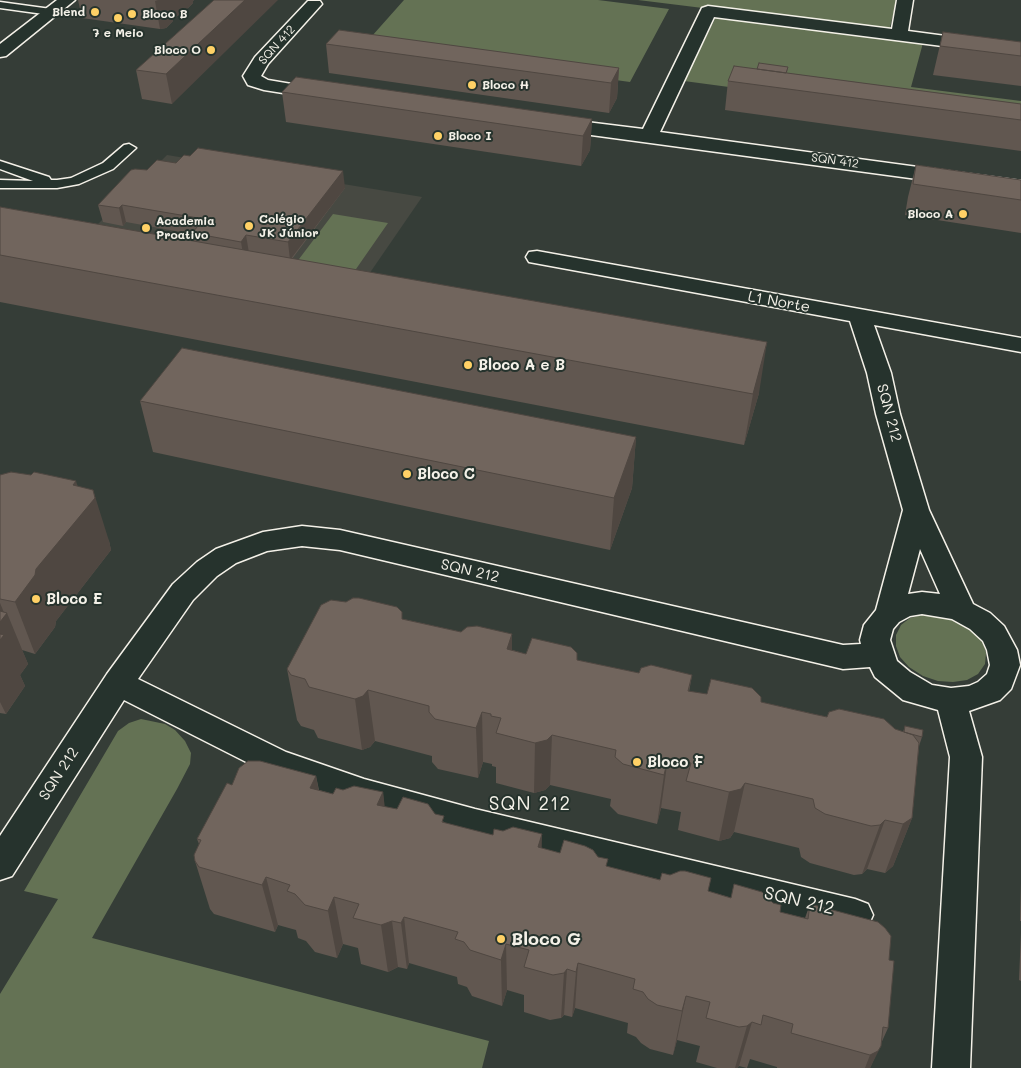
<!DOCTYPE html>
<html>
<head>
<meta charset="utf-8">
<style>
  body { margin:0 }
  canvas { display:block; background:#353d37 }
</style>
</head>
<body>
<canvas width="1021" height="1068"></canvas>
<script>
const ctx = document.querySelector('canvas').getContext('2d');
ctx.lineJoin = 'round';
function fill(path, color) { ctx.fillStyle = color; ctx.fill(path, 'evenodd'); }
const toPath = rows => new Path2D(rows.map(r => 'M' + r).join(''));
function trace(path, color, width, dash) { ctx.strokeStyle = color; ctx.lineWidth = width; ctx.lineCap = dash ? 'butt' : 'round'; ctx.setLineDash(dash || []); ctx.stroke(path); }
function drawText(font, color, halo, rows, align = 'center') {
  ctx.font = font + ' Mali,sans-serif'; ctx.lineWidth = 4; ctx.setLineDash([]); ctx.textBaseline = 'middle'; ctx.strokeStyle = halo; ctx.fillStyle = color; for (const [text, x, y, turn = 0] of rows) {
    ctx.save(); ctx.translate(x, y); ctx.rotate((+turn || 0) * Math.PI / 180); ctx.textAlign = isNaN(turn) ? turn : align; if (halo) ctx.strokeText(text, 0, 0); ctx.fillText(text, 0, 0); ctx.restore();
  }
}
const built = toPath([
  [167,155,422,197,356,293,80,242]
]);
const green = toPath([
  [404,0,598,0,669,9,630,82,364,45],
  [638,0,897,0,889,31],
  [716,17,923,43,911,87,1021,101,1021,126,684,81],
  [333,214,388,223,347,282,290,271],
  [922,615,950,617,964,623,974,632,983,642,986,653,985,664,978,674,967,680,953,682,938,681,923,676,909,667,900,657,896,646,896,635,901,625,910,618],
  [141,719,165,724,175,730,185,741,191,753,190,764,177,789,92,938,489,1041,482,1068,0,1068,0,994,58,899,24,891,118,731,129,723]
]);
const service = toPath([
  [0,2,51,9,57,12,51,15,0,8,0,2],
  [129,144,136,148,113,169,79,184,57,188,0,188,0,180,33,181,0,169,0,161,49,177,51,180,57,180,71,178,103,163,124,145,129,144]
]);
const minor = toPath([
  [897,0,913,0,908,31,1021,46,1021,56,714,17,660,132,1021,181,1021,193,554,130,547,128,545,124,547,120,554,118,643,129,702,8,708,6,892,29,897,0],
  [308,1,320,1,322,4,268,64,261,76,268,80,327,90,330,94,327,98,321,99,264,90,248,85,243,76,255,57,308,1],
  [537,251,1021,338,1021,352,874,325,891,373,900,414,929,510,973,604,990,613,1004,626,1017,650,1020,665,1011,689,1000,700,969,711,982,757,970,1068,932,1068,950,757,938,710,903,700,875,677,870,667,843,669,340,550,302,546,267,551,236,563,217,576,193,600,138,679,286,752,364,779,475,809,855,899,868,904,873,915,868,926,855,931,475,839,364,807,264,771,124,700,12,876,0,880,0,836,107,674,173,584,197,562,216,549,263,532,302,526,340,530,843,645,861,644,860,640,864,625,876,610,903,510,876,414,867,373,850,321,529,262,526,257,529,252,537,251],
  [920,549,940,594,922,592,908,594,920,549],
  [922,614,952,619,970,629,983,641,987,650,990,665,987,674,978,682,969,686,951,688,932,685,910,672,897,661,890,640,893,629,899,622,910,616,922,614]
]);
const tertiary = toPath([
  [57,0,75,0,6,56,0,57,0,44,57,0]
]);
const wall = toPath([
  [78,0,194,0,193,1,193,3,188,8,183,10,183,12,173,19,173,21,166,28,160,29,82,18],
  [214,0,172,104,142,99,136,70],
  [943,32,1021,42,1021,86,933,75],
  [326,44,619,68,617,98,609,113,329,73],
  [788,67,787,73,1021,104,1021,151,725,110,728,81,757,69],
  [282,92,592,119,590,150,581,166,286,122],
  [916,165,1021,180,1021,233,905,215,908,197],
  [147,170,345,188,292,259,759,393,744,445,0,302,0,207,193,241,192,234,126,222,123,226,103,222,98,205],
  [140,401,636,437,632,488,610,550,153,452],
  [0,475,78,486,109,541,111,550,56,621,55,627,35,654,22,650,28,664,20,675,25,686,6,714,0,713],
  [403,619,461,632,512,634,512,650,526,654,577,660,639,673,692,675,689,692,761,702,827,717,895,729,903,732,905,726,922,737,919,746,912,818,893,866,885,873,867,869,862,874,854,875,810,863,801,857,799,848,734,832,730,838,719,841,678,830,681,812,661,808,657,824,618,814,610,806,611,799,550,785,545,790,534,793,496,783,496,767,492,766,492,764,483,762,478,778,438,769,432,762,432,756,375,741,370,747,362,750,318,738,314,730,301,726,297,720,287,669],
  [316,776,319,790,333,794,343,790,383,792,384,807,397,809,435,814,445,823,560,853,598,857,607,867,708,891,780,912,805,918,810,904,889,960,888,1028,870,1068,777,1068,777,1067,750,1059,747,1068,739,1066,737,1068,717,1068,696,1062,700,1046,677,1040,673,1055,650,1049,641,1043,636,1037,627,1033,628,1023,575,1008,572,1017,564,1015,561,1018,550,1020,524,1012,524,995,507,990,502,1006,472,996,467,987,458,984,457,977,409,963,407,969,398,967,388,972,361,964,358,948,343,944,337,958,315,952,306,941,298,938,296,930,278,925,275,932,214,914,210,909,195,861,199,844,197,839,232,785],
  [1021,883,1021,921,1020,921],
  [1021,933,1021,981,1019,980]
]);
const shadedWall = toPath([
  [158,0,194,0,193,1,193,3,188,8,183,10,183,12,173,19,173,21,166,28,160,29,155,1],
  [245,0,278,0,172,104,166,74],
  [619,68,617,98,609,113,611,83],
  [592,119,590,150,581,166,583,136],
  [343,171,345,188,290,260,288,242],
  [122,205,126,222,123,226,119,208],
  [246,235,249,253,244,260,241,242],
  [767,342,759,393,744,445,753,394],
  [636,437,632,488,610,550,614,498],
  [76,481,85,509,93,490,109,541,111,550,56,621,55,627,35,654,15,602,36,569,73,485],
  [0,603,5,615,7,613,28,664,20,675,25,686,6,714,0,702],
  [512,634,512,685,507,649],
  [368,690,375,741,370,747,362,750,355,699],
  [482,712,483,762,478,778,476,728],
  [552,735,550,785,545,790,534,793,535,743],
  [668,758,661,808,657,824,664,775],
  [316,776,325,825,310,788],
  [745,783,734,832,730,838,719,841,729,792],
  [383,792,389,841,377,805],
  [912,818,893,866,885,873,903,824],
  [885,820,867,869,862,874,880,825],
  [542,834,541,883,538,847],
  [266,877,278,925,275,932,262,885],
  [334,897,343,944,337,958,328,911],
  [404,917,409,963,407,969,401,923],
  [392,921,398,967,388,972,381,925],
  [506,944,507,990,502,1006,501,960],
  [578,963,575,1008,572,1017,576,972],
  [567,969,564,1015,561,1018,564,973],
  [686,996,677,1040,673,1055,682,1011],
  [752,1022,739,1066,737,1068,735,1068,747,1026],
  [881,1046,870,1068,865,1068,870,1055]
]);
const building = toPath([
  [214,0,245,0,166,74,136,70,214,0],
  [339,30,619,68,611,83,326,44,339,30],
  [943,32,1021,42,1021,56,940,46,943,32],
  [759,63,788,67,786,73,757,69,759,63],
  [734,66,1021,104,1021,120,728,81,734,66],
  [296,77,592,119,583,136,282,92,296,77],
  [198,148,343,171,288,242,246,235,241,242,192,233,204,219,122,205,119,208,98,205,131,170,135,169,147,170,157,160,176,163,184,155,190,156,198,148],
  [916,165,1021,180,1021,200,913,184,916,165],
  [0,207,767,342,753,394,0,255,0,207],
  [182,348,636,437,614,498,140,401,182,348],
  [11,472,31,475,34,472,76,481,73,485,93,490,95,498,36,569,35,575,15,602,0,599,0,475,11,472],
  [353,598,359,598,397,607,402,612,402,619,461,632,467,627,477,626,512,634,507,649,526,654,532,638,571,647,577,653,577,660,639,673,641,668,651,665,692,675,688,691,707,694,711,679,752,688,761,697,761,702,813,714,827,717,829,712,839,709,884,719,895,729,913,735,919,743,912,818,903,824,885,820,880,825,871,826,825,814,815,808,813,799,745,783,741,789,729,792,686,781,691,763,668,758,664,775,623,764,615,757,616,750,552,735,547,740,535,743,496,733,501,718,491,716,491,714,482,712,476,728,435,719,429,712,429,706,368,690,363,696,355,699,309,687,305,679,291,675,287,669,321,605,331,600,346,602,353,598],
  [0,611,7,613,0,622,0,611],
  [0,634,4,635,0,640,0,634],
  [905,726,923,730,922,737,904,732,905,726],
  [248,761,260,761,316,776,310,788,333,794,336,788,343,790,354,786,383,792,377,805,397,809,403,797,428,804,435,814,444,816,442,822,493,835,494,829,503,831,513,827,542,834,538,847,560,853,564,840,585,846,593,850,598,857,608,859,606,866,660,880,662,873,670,875,680,871,685,871,711,878,708,891,731,898,734,884,762,892,773,903,781,905,780,912,808,919,810,904,878,922,885,928,891,936,889,960,894,961,888,1028,883,1027,881,1046,878,1051,870,1055,791,1033,793,1024,763,1015,761,1025,752,1022,747,1026,739,1027,706,1018,710,1002,686,996,682,1011,657,1005,648,999,643,992,633,989,635,979,578,963,576,972,567,969,564,973,553,975,524,967,529,950,506,944,501,960,470,950,464,942,455,939,458,932,404,917,401,923,392,921,381,925,353,918,359,904,334,897,328,911,305,905,295,894,287,891,290,885,266,877,262,885,199,867,195,861,194,855,201,840,197,839,227,783,232,785,239,768,248,761]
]);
const markers = [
  [95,12,5,"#ffd166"],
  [132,14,5,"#ffd166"],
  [118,18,5,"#ffd166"],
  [211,50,5,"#ffd166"],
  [472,85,5,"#ffd166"],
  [438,136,5,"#ffd166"],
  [963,214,5,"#ffd166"],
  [249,226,5,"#ffd166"],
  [146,228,5,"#ffd166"],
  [468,365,5,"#ffd166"],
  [407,474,5,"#ffd166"],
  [36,599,5,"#ffd166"],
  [637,762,5,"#ffd166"],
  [501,939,5,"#ffd166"]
];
const farPoinames = [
  ["Blend",85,12,"right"],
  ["Bloco B",142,14],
  ["7 e Meio",118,33,"center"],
  ["Bloco O",201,50,"right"],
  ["Bloco H",482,85],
  ["Bloco I",448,136],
  ["Bloco A",953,214,"right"],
  ["Colégio",259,219],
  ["JK Júnior",259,233],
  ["Academia",156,221],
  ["Proativo",156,235]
];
const farStreetnames = [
  ["SQN 412",277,45,-48],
  ["SQN 412",835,161,8]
];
const streetNames = [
  ["L1 Norte",779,302,10],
  ["SQN 212",889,413,75],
  ["SQN 212",470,571,13],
  ["SQN 212",59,774,-57]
];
const poiNames = [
  ["Bloco A e B",478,365],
  ["Bloco C",417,474],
  ["Bloco E",46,599],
  ["Bloco F",647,762]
];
const nearStreetnames = [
  ["SQN 212",799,901,13]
];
const nearPoinames = [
  ["Bloco G",511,939]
];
const nearNeighbourhoodnames = [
  ["SQN 212",530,804]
];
fill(built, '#474942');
fill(green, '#647254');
trace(service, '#f4f1e8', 3);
trace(minor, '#f4f1e8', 3);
trace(tertiary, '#f4f1e8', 3);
fill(service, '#26332d');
fill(minor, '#26332d');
fill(tertiary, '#26332d');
fill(wall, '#615750');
fill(shadedWall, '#4f4741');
fill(building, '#71655d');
trace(building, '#4f4741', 1);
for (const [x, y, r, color] of markers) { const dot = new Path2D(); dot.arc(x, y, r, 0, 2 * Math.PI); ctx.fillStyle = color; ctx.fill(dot); trace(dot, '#26332d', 2); }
drawText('bold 12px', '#f4f1e8', '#26332d', farPoinames, 'left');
drawText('12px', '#f4f1e8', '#26332d', farStreetnames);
drawText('15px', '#f4f1e8', '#26332d', streetNames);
drawText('bold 15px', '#f4f1e8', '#26332d', poiNames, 'left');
drawText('18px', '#f4f1e8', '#26332d', nearStreetnames);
drawText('bold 18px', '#f4f1e8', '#26332d', nearPoinames, 'left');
ctx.letterSpacing = '1px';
drawText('19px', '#f4f1e8', '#26332d', nearNeighbourhoodnames);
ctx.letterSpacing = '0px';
</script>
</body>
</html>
